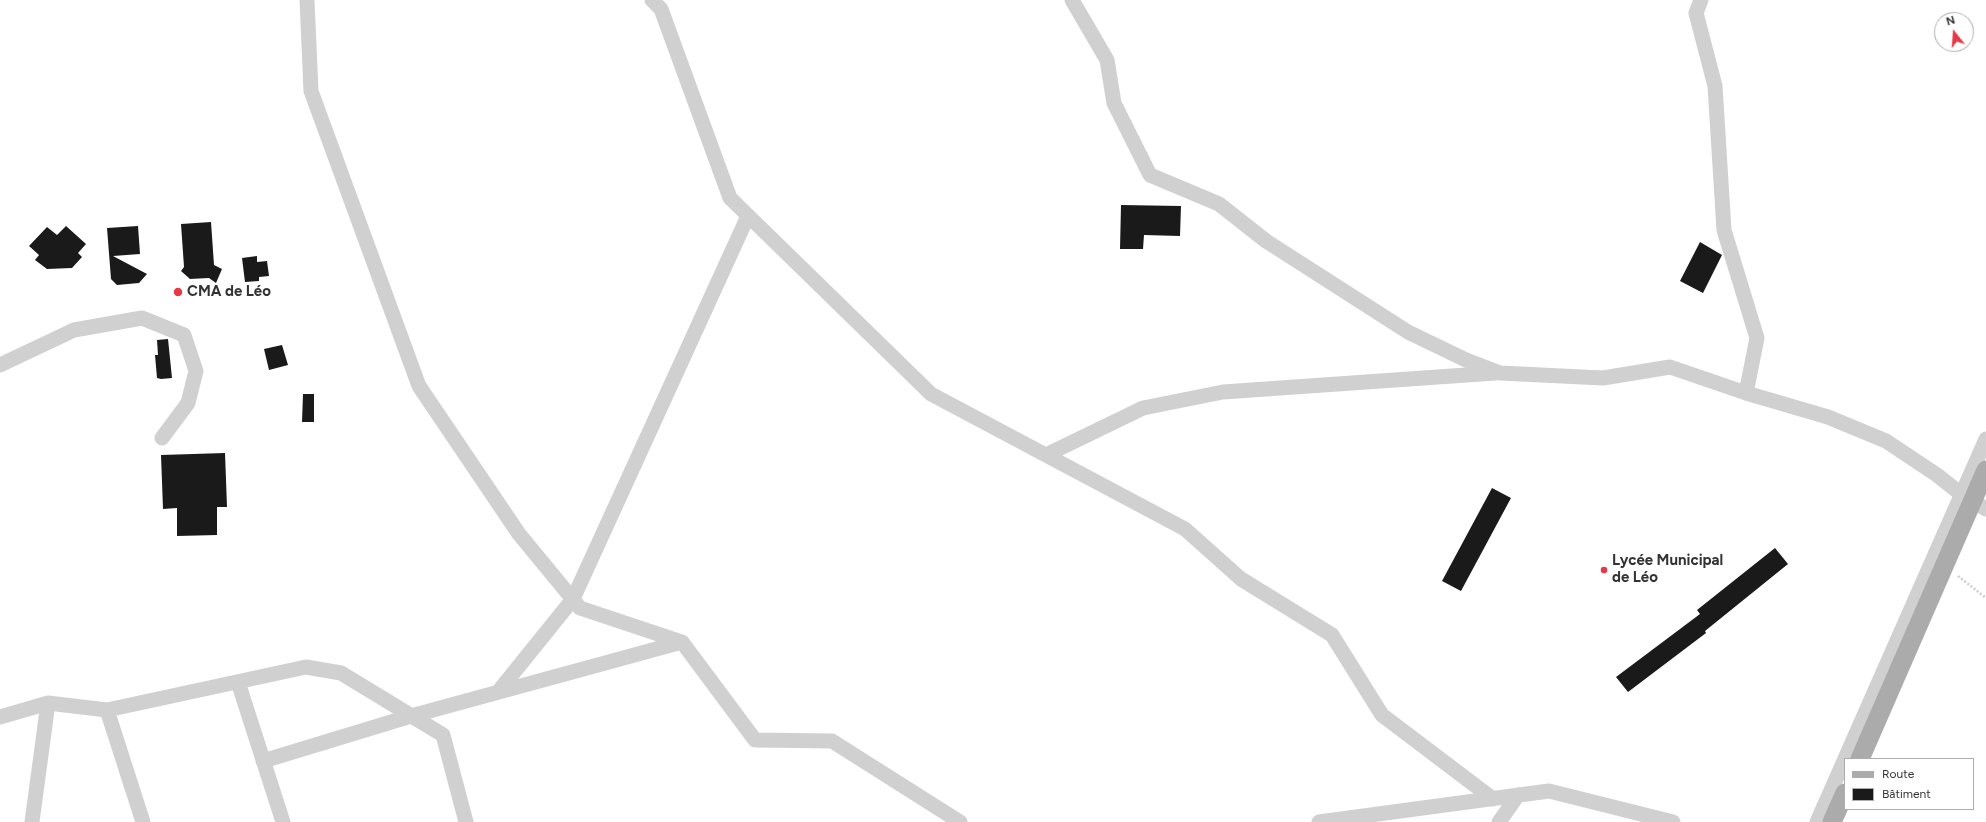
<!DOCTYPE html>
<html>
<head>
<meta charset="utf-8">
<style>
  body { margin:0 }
  #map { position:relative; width:1986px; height:822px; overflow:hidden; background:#fff; font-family:Figtree,sans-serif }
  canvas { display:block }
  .legend { position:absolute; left:1844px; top:758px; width:130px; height:52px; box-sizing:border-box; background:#fff; border:1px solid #adadad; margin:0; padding:5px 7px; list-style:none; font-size:12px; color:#333 }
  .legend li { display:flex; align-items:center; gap:8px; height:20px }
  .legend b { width:20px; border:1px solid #adadad }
  .north { position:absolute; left:1934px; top:12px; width:40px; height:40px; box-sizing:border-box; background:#fff; border:1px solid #adadad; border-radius:50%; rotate:343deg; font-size:11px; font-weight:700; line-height:16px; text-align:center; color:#333 }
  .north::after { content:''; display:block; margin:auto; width:14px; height:18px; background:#e63946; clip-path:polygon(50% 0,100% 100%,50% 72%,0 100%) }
</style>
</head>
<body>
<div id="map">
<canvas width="1986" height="822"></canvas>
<ul class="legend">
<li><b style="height:5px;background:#ababab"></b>Route</li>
<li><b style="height:11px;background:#1a1a1a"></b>Bâtiment</li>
</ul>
<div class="north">N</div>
</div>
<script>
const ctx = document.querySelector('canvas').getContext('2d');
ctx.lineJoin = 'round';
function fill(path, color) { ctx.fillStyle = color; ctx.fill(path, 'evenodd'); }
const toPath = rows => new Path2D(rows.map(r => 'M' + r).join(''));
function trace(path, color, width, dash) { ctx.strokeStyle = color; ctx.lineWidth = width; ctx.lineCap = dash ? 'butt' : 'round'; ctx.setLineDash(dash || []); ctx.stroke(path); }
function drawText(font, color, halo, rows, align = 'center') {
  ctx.font = font + ' Figtree,sans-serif'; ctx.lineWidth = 4; ctx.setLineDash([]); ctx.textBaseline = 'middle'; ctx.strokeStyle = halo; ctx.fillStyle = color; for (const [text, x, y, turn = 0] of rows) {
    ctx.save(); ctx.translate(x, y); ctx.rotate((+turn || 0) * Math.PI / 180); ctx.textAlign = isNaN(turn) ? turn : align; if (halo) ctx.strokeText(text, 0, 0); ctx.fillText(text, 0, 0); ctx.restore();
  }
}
const building = toPath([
  [1121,205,1181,206,1180,236,1144,235,1143,249,1120,249],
  [211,222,214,265,222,269,216,283,209,278,190,279,181,271,184,267,181,224],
  [66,226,86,244,78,253,82,257,72,268,47,269,35,260,39,255,29,246,47,227,57,235],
  [138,226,140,254,113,256,147,274,139,283,117,285,111,279,107,228],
  [1700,242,1722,255,1703,293,1680,281],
  [257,256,257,262,267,261,269,276,259,277,259,281,245,282,242,258],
  [168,339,172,378,161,379,157,378,155,355,158,355,157,340],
  [282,345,288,365,269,370,264,349],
  [303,394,314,394,314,422,302,422],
  [225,453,227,507,217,507,217,535,177,536,177,508,163,509,161,455],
  [1492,488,1511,498,1461,591,1442,581],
  [1775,548,1788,564,1705,631,1706,633,1628,692,1616,677,1700,614,1697,610]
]);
const path = toPath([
  [1958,576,1986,598]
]);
const minor = toPath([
  [307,0,311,91,419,386,519,534,580,608,682,642],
  [652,0,661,9,730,198,931,394,1185,529,1241,579,1332,635,1382,715,1493,799],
  [1072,0,1107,60,1114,103,1150,175,1219,204,1266,241,1408,332,1466,360,1500,373,1603,378,1670,367,1746,393,1828,417,1886,441,1937,475,1961,494,1986,509],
  [1701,0,1696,13,1715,86,1724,230,1757,338,1746,393],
  [0,365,74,330,142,318,184,335,196,371,188,403,162,438],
  [1046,455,1143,408,1223,392,1495,373],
  [238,682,283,822],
  [498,692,573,599,748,216],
  [107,710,143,822],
  [0,717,48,703,107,710,306,667,341,673,443,735,466,822],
  [263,761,411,716,682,642,755,740,832,741,960,822],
  [32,822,48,703],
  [1319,822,1549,791,1673,822],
  [1499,822,1518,795],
  [1817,822,1986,439]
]);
const major = toPath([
  [1860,759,1986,470],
  [1832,822,1845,793]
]);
const markers = [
  [178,292,5,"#e63946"],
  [1604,570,4,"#e63946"]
];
const poiNames = [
  ["CMA de Léo",187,292],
  ["Lycée Municipal",1612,561],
  ["de Léo",1612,578]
];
fill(building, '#1a1a1a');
trace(path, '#cdcdcd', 2.5, [2, 2]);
trace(minor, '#d0d0d0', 15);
trace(major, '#ababab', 19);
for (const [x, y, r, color] of markers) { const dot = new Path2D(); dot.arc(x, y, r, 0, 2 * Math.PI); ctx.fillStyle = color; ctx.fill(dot); trace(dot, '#fff', 1.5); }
drawText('bold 15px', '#333', '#fff', poiNames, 'left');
</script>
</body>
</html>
